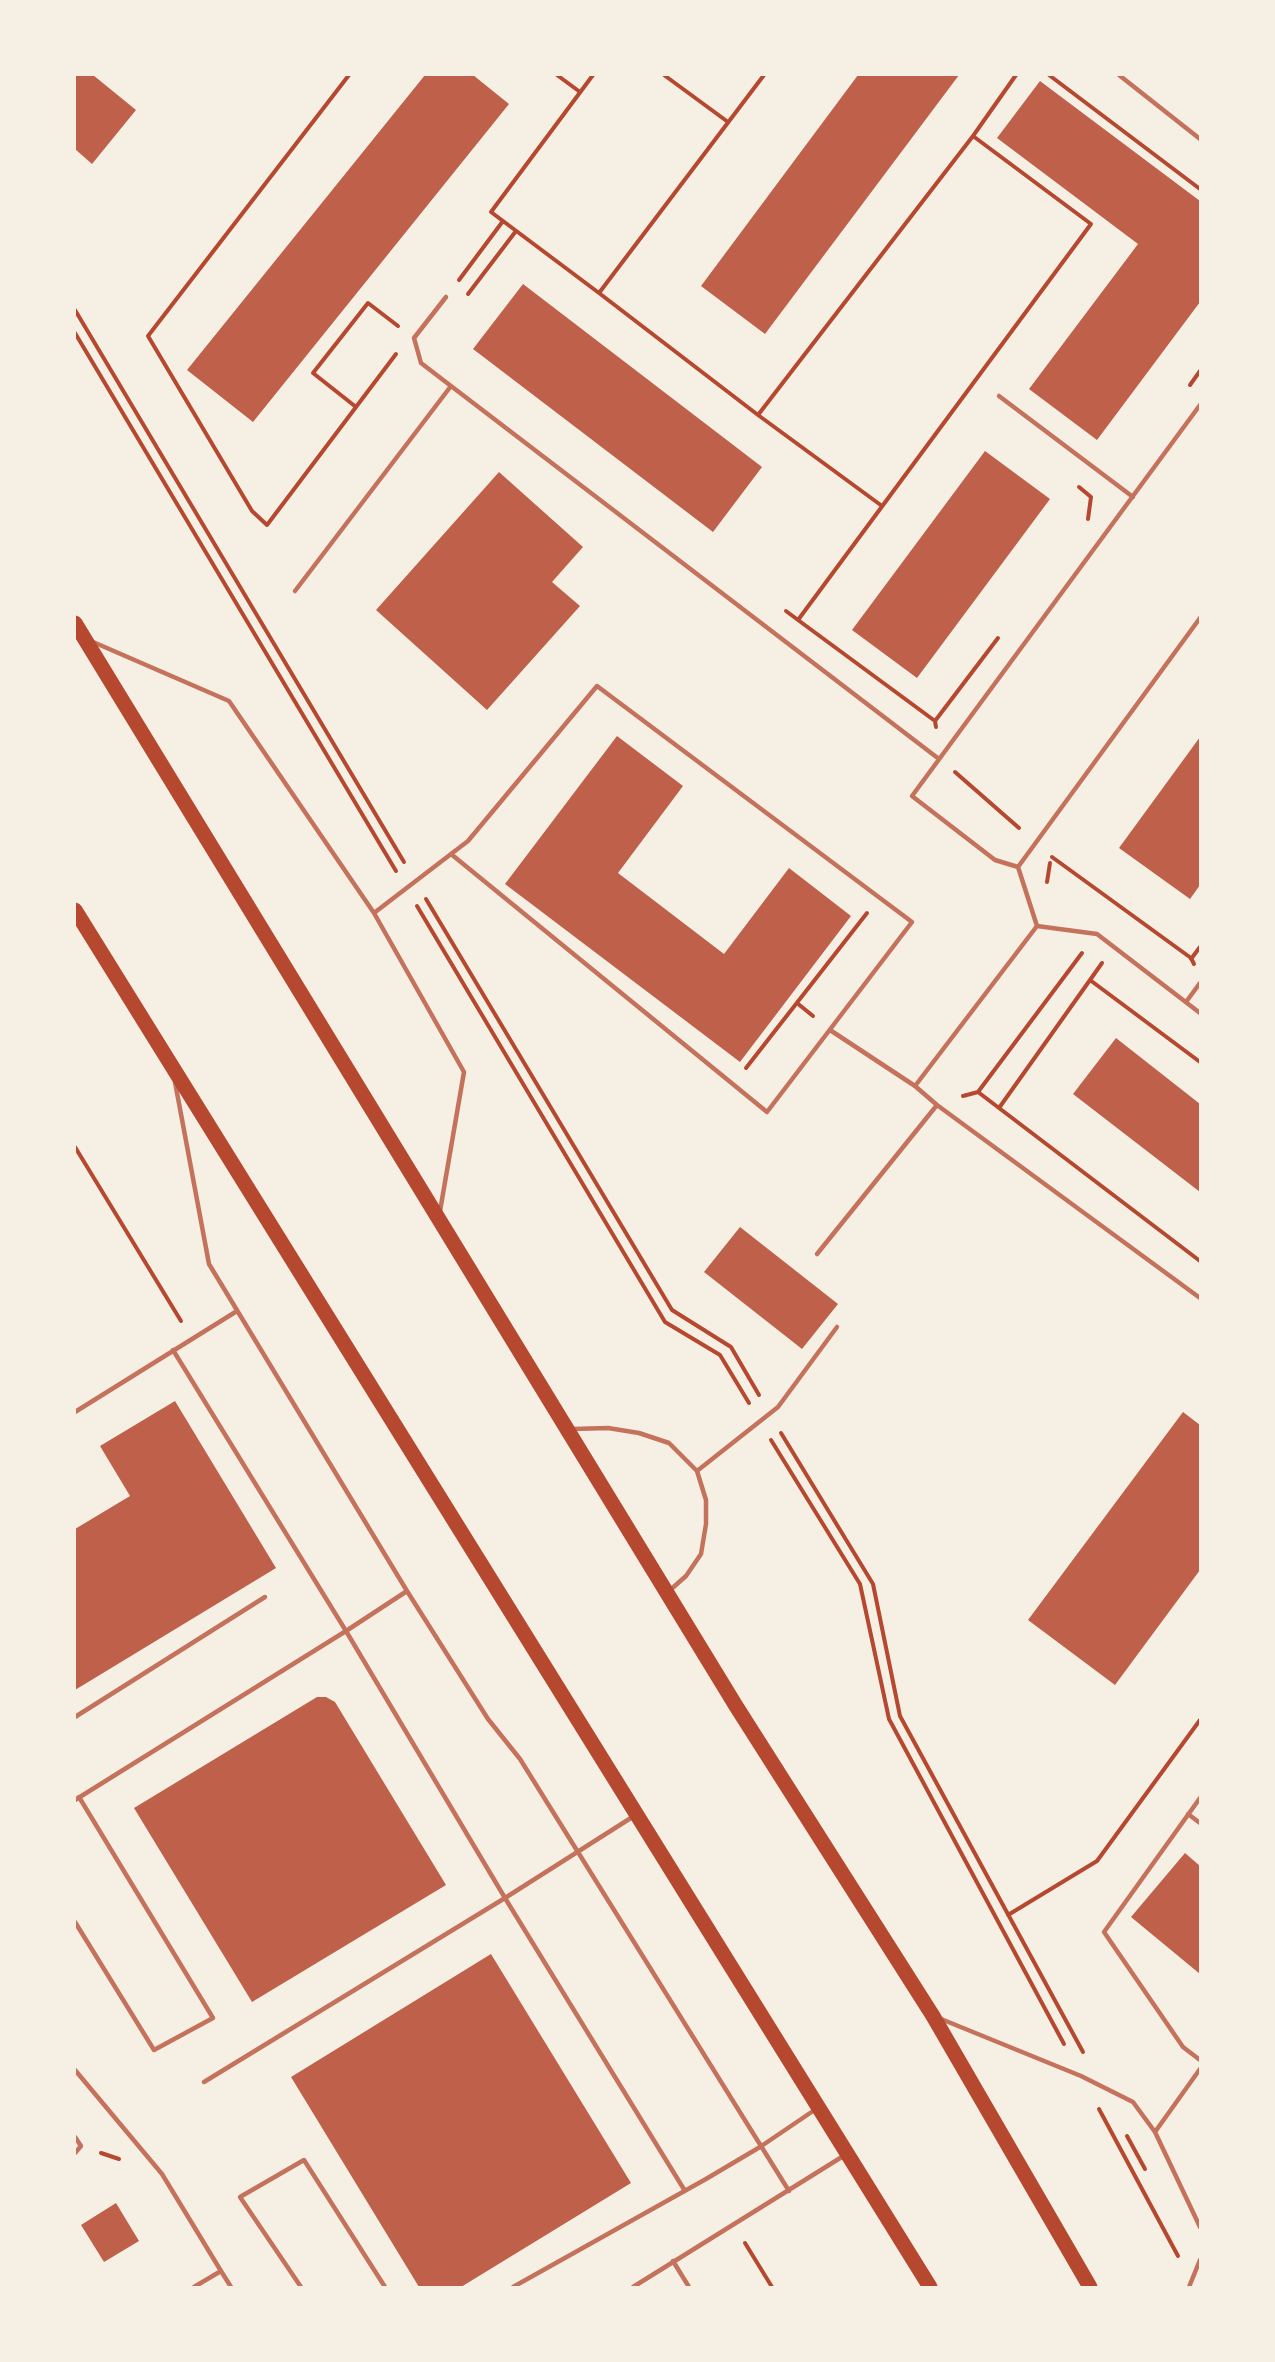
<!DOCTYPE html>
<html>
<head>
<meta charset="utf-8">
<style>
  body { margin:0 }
  #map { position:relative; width:1275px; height:2362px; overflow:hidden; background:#f6efe4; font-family:"Roboto Serif",serif }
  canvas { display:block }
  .frame { position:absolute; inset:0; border:76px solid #f6efe4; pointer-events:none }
</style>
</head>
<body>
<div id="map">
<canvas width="1275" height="2362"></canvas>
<div class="frame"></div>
</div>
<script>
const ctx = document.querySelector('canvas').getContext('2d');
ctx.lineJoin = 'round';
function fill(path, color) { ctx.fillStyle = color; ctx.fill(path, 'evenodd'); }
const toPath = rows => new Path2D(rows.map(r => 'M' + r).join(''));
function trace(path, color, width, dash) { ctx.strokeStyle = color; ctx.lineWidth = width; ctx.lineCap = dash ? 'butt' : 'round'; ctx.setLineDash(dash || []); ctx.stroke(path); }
const building = toPath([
  [75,75,93,75,136,110,92,164,75,149],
  [425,75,473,75,509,104,253,422,187,370],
  [858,75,959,75,765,334,701,286],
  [1040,81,1200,201,1200,302,1097,440,1029,389,1138,244,997,138],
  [523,284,762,467,713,532,473,349],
  [985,451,1050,499,917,678,852,630],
  [499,472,583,547,552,582,580,606,487,710,376,610],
  [617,736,683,786,618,873,724,954,789,868,851,916,740,1062,505,884],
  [1200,737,1200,885,1190,899,1119,848],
  [1116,1038,1200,1104,1200,1192,1073,1094],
  [740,1227,838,1304,802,1349,704,1272],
  [175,1401,276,1568,75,1690,75,1529,130,1496,100,1446],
  [1183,1412,1200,1425,1200,1570,1115,1685,1028,1620],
  [317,1697,326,1697,335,1702,446,1885,252,2002,134,1808],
  [1185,1853,1200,1866,1200,1974,1131,1917],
  [491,1954,631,2183,461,2287,419,2287,291,2077],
  [116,2203,139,2241,104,2262,81,2225]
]);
const path = toPath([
  [349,75,148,336,252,511,267,525,396,354],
  [557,75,580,92],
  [593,75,491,212,599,293],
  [664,75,728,122],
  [1049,75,1200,189],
  [459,280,503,221],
  [468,294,516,231],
  [75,310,404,862],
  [75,333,396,871],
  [1190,385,1200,371],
  [356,407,313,373,368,303,398,326],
  [758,415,599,293,764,75],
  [1079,487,1091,497,1088,519],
  [882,506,758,415,973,136,1016,75],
  [786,611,798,620],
  [935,721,998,638],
  [936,727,935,721,798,620,1091,224,973,136],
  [955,772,1019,828],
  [1052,857,1191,958,1194,964],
  [1047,882,1050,863],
  [426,899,672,1310,731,1347,759,1395],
  [417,906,665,1322,720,1355,749,1403],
  [1191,959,1200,947],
  [1090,980,1102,963],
  [797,1003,813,1016],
  [746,1068,867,913],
  [978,1092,1082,953],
  [963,1096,978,1092,1200,1261],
  [999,1108,1090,980,1200,1062],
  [75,1147,181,1321],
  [781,1433,873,1584,900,1716,1083,2052],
  [771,1440,860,1584,889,1719,1064,2044],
  [1008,1915,1097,1861,1200,1720],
  [1099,2109,1178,2256],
  [1127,2136,1145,2169],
  [101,2153,119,2159],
  [745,2243,772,2287]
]);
const service = toPath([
  [1119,75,1200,139],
  [446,297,414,338,421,363,451,386],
  [999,396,1133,497],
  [1200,405,912,796,995,860,1018,867,1200,618],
  [295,591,451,386,939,759],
  [93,642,229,701,374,913,464,1072,440,1211],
  [1018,867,1037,926],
  [374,913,468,841,597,686,912,922,767,1112,451,854],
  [1186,1002,1200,983],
  [1200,1013,1097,934,1037,926,915,1086,937,1105,1200,1298],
  [830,1030,915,1086],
  [175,1082,209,1264,407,1591,488,1719,520,1759,789,2191],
  [817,1254,937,1105],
  [173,1350,346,1631,407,1591],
  [75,1412,237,1311],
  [572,1429,608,1428,639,1433,669,1443,697,1471],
  [669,1591,686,1576,701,1554,706,1524,706,1500,697,1471,778,1407,837,1327],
  [75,1717,265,1597],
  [1200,1798,1104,1932,1183,2047,1200,2060],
  [75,1800,346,1631,505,1898,685,2191],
  [1188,1814,1200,1823],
  [75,1922,154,2050,213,2018,79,1797],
  [941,2019,1081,2076,1133,2102,1155,2132,1200,2227],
  [75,2070,162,2174,221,2271,194,2287],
  [204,2082,505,1898,634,1816],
  [1155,2132,1200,2069],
  [75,2137,81,2146,75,2153],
  [673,2261,689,2287],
  [221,2271,231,2287],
  [301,2287,240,2197,304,2160,385,2287],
  [513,2287,706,2179,760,2147,816,2109],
  [633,2287,845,2155],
  [1189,2287,1200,2260]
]);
const primary = toPath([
  [75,623,736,1706,933,2016,1090,2287],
  [75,910,930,2287]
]);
fill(building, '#bf614a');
trace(path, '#b5482f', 4);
trace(service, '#c5725c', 4.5);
trace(primary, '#b5482f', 15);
</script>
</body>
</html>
